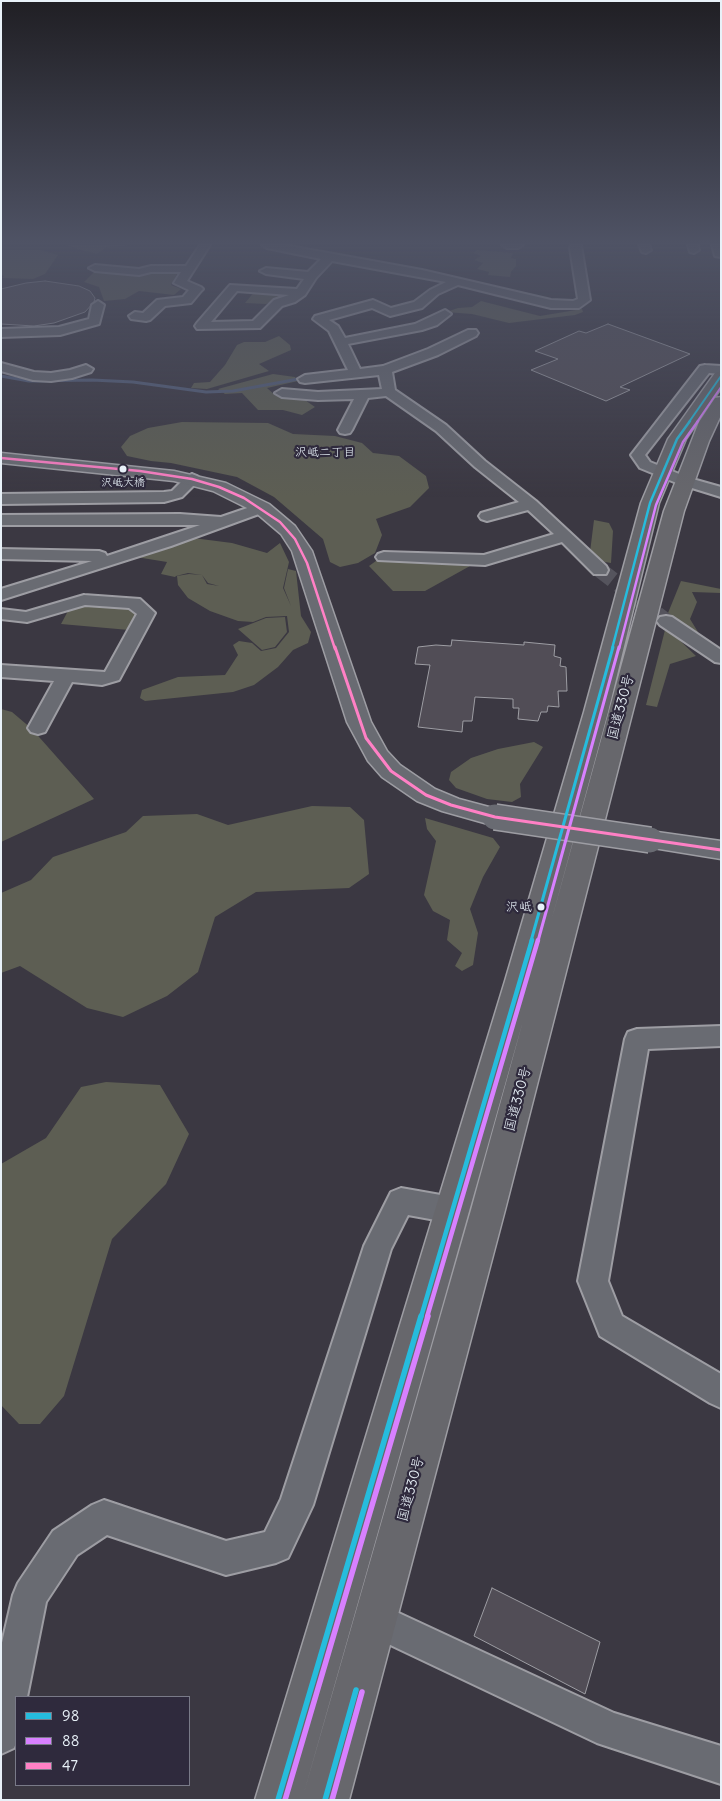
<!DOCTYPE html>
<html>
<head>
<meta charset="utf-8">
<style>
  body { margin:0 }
  #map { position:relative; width:722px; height:1801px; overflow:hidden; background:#3b3842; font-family:Delius,sans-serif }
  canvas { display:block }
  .frame { position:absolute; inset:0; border:2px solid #e8f1f8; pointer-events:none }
  .legend { position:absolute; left:15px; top:1696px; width:175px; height:90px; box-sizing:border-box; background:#2f2a3d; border:1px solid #797a88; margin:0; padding:6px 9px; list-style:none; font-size:15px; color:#e8f1f8 }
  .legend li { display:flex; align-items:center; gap:10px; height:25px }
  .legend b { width:25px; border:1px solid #797a88 }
</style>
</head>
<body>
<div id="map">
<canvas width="722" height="1801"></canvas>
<div class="frame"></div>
<ul class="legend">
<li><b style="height:6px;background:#26bcdd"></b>98</li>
<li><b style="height:6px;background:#d880ff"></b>88</li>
<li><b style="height:6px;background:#ff80c5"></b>47</li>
</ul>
</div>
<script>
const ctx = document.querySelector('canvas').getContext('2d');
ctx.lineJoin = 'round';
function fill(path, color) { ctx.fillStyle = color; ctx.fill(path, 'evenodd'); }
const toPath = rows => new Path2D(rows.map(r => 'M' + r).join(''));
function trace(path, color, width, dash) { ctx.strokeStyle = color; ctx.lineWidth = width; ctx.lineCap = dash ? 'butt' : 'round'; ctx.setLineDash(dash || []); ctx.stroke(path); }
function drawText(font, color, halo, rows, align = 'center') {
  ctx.font = font + ' Delius,"Klee One",sans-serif'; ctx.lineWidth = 4.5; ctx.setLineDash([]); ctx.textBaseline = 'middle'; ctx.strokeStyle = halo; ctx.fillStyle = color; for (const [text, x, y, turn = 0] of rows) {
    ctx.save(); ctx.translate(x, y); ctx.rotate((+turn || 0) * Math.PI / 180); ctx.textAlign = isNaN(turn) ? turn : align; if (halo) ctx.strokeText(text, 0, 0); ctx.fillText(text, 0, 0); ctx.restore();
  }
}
const green = toPath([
  [67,245,129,245,107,247,97,254,77,249],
  [1,250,41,250,58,255,45,274,33,279,2,278,4,276,1,275],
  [477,250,513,253,511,258,516,259,516,266,511,272,510,277,488,275,489,272,477,269,483,263,474,260,481,256,473,253],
  [176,270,177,274,171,285,181,289,174,295,139,291,125,299,104,301,99,287,84,282,95,271,137,275,154,271],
  [255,291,284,294,287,295,266,304,245,303],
  [481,301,540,316,582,309,583,312,575,315,509,323,472,314,446,312,458,308,472,307],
  [279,336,290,345,291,350,259,364,269,371,207,389,191,388,194,383,210,382,225,365,237,345,244,342,265,342],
  [273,374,295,377,298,381,267,388,275,395,302,398,315,407,302,415,283,410,258,410,242,393,225,394,218,389],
  [182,422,268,423,293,434,335,436,362,443,373,453,399,456,426,476,429,488,410,507,376,519,382,535,375,553,358,563,340,567,330,562,323,539,274,497,237,477,171,463,151,461,127,456,121,447,130,436,148,428],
  [594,520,609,523,613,531,611,563,605,562,590,552],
  [193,538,232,543,267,553,280,543,289,562,283,588,291,606,284,588,288,569,296,571,301,616,311,632,308,643,293,650,278,667,254,685,233,692,145,701,140,698,142,690,178,677,225,675,238,655,233,645,239,641,252,643,261,651,276,648,289,632,287,616,266,617,253,622,238,621,210,611,188,598,178,585,177,576,189,574,202,575,207,584,219,586,208,583,202,575,188,573,176,576,175,577,161,574,167,562,136,557],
  [380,558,470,566,425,591,393,591,369,566],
  [681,581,721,589,721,593,692,592,697,602,690,619,698,632,694,634,668,613],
  [87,605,133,609,136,616,129,630,61,624,68,611],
  [285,617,287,632,275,647,262,650,238,629,266,618],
  [665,630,669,630,696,656,670,664,657,707,646,705],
  [1,709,12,712,32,729,94,799,1,842],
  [534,742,543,747,520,784,521,797,512,802,487,799,456,788,449,780,451,772,471,758,498,749],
  [312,806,350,807,364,820,369,874,349,888,256,892,215,917,198,972,167,996,123,1017,87,1008,20,966,1,973,1,893,31,880,53,857,126,832,143,816,197,814,228,825],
  [425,818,493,838,500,847,483,877,470,909,478,933,473,965,462,971,455,966,462,953,447,940,450,920,433,911,424,895,436,841,427,829],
  [106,1082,160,1085,189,1134,166,1184,112,1239,64,1396,40,1424,19,1424,1,1405,1,1164,46,1138,81,1087]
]);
const stream = toPath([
  [1,376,29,381,92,380,133,382,206,392,233,391,304,378]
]);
const building = toPath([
  [45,281,79,286,90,291,95,298,94,302,85,312,54,323,34,326,1,324,1,289,26,283,45,281],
  [608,324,690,354,620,387,630,390,606,401,531,370,558,359,535,351,579,331,586,333,608,324],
  [452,640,524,645,524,642,555,645,554,656,561,658,560,666,566,667,567,691,558,691,559,707,548,706,547,712,541,712,538,721,518,719,519,708,513,708,513,699,475,697,472,721,463,721,462,732,418,727,430,665,415,664,418,647,436,645,451,646,452,640],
  [492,1588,600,1642,585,1694,474,1636,492,1588]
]);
const streetTunnel = toPath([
  [600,570,666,621]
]);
const street = toPath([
  [200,245,210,245,187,281,201,287,203,289,201,291,191,303,165,306,150,320,146,321,131,319,129,316,135,312,143,313,157,300,183,297,189,290,174,283,181,272,151,272,139,275,95,271,89,268,95,265,139,269,151,266,186,266,200,245],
  [262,245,284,245,422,270,551,300,573,301,578,299,570,248,571,245,581,245,590,300,579,308,551,308,458,285,438,294,422,308,390,316,372,308,329,320,338,326,345,338,415,324,445,310,451,314,437,325,422,330,348,344,360,369,383,366,428,349,468,330,476,330,478,333,476,336,438,355,392,372,395,390,446,425,485,461,536,501,606,566,608,570,606,574,594,574,562,542,485,565,378,560,376,557,378,554,384,552,484,555,554,534,528,510,487,521,481,519,479,516,481,513,519,502,475,467,436,431,386,396,368,398,352,430,350,433,345,434,340,433,338,430,354,399,318,400,282,397,275,393,282,389,318,392,382,389,379,375,305,383,300,382,298,379,305,375,348,370,329,331,313,319,315,316,373,300,391,308,414,302,430,290,446,282,332,261,316,278,305,295,295,302,282,306,260,328,197,329,195,326,197,323,230,285,297,289,304,279,266,274,260,271,266,268,308,272,321,259,267,248,262,245],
  [237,291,289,295,274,300,253,321,211,322,237,291],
  [502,245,523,245,518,248,507,248,502,245],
  [639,245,649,245,651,250,646,253,642,252,639,245],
  [688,245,698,245,699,250,694,253,690,252,688,245],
  [712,245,721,245,721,257,715,256,712,245],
  [98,301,104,305,99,324,60,335,1,337,1,329,59,327,89,319,92,305,98,301],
  [1,363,34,372,51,373,70,370,86,365,93,369,91,372,72,378,51,381,33,380,1,371,1,363],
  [705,365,721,366,721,374,709,373,645,455,650,462,689,478,721,487,721,497,679,484,640,468,631,455,700,366,705,365],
  [192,474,197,476,200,479,182,497,164,502,1,504,1,494,164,492,172,491,187,476,192,474],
  [262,503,267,505,270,508,267,511,171,546,1,600,1,589,92,561,1,559,1,549,99,551,105,553,107,556,200,525,1,525,1,515,180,514,221,517,262,503],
  [84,595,140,599,155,613,119,680,102,685,72,682,45,732,38,734,31,732,28,728,54,681,1,677,1,665,105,672,137,614,129,608,85,605,27,622,1,619,1,609,26,612,84,595],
  [666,616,672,617,721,650,721,663,715,662,660,625,657,621,660,617,666,616],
  [721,1026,721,1046,648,1049,608,1281,622,1316,721,1374,721,1408,710,1403,600,1336,578,1281,625,1039,628,1032,637,1029,721,1026],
  [401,1188,452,1197,462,1201,466,1210,462,1219,452,1223,408,1215,391,1249,313,1505,288,1558,276,1563,226,1575,107,1535,77,1555,46,1602,27,1697,16,1697,16,1743,14,1748,1,1754,1,1647,13,1595,18,1583,53,1531,92,1505,104,1500,226,1541,265,1532,281,1499,364,1246,391,1192,401,1188],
  [375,1602,614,1713,721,1746,721,1784,597,1743,363,1632,357,1620,363,1608,375,1602]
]);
const secondary = toPath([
  [1,453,174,471,226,483,269,504,295,526,312,551,371,722,387,751,400,765,435,789,459,799,504,811,508,817,504,823,495,826,442,811,417,801,382,777,368,761,347,722,292,551,281,534,255,512,213,491,174,481,1,463,1,453],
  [650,831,721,841,721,859,641,846,637,840,641,834,650,831]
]);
const highway = toPath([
  [721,371,721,388,686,439,659,503,608,712,551,922,664,511,699,422,715,398,721,397,721,415,709,441,684,511,505,1210,349,1800,255,1800,505,981,584,712,641,503,668,439,715,373,721,371],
  [523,1021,471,1210,303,1796,523,1021]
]);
const secondaryBridge = toPath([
  [495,817,650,840]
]);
const bus1Far4 = toPath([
  [689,422,721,376]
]);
const bus1Far3 = toPath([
  [612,649,650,503,677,439,690,421]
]);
const bus1Far2 = toPath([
  [531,941,613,647]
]);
const bus1Far1 = toPath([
  [421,1317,532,940]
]);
const bus1 = toPath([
  [278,1800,421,1316],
  [325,1800,356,1690]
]);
const bus2Far4 = toPath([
  [697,422,721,387]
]);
const bus2Far3 = toPath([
  [619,649,656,505,683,442,698,421]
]);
const bus2Far2 = toPath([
  [538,941,619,647]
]);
const bus2Far1 = toPath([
  [427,1317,538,940]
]);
const bus2 = toPath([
  [285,1800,428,1316],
  [332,1800,362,1692]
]);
const bus3Far1 = toPath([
  [1,458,140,471,192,479,219,487,244,498,280,522,295,539,307,563,335,649]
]);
const bus3 = toPath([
  [335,647,366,738,391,771,426,795,451,805,495,817,721,850]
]);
const markers = [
  [123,469,4.5,"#e8f1f8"],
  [541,907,4.5,"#e8f1f8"]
];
const farBusnames = [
  ["沢岻大橋",123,483]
];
const farNeighbourhoodnames = [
  ["沢岻二丁目",325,453]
];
const busNames = [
  ["沢岻",532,907]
];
const streetNames = [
  ["国道330号",621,707,-75],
  ["国道330号",518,1099,-75],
  ["国道330号",411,1489,-75]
];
fill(green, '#5d5e53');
trace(stream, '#545f7a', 3);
fill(building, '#514d56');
trace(building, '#9d9da3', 1);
trace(streetTunnel, '#55545d', 16, [16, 8]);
trace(street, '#9d9da3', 4);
trace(secondary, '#9d9da3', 3);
trace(highway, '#9d9da3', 3);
fill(street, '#696b72');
fill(secondary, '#696b72');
fill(highway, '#67676c');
trace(secondaryBridge, '#9d9da3', 28, []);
trace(secondaryBridge, '#696b72', 25);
trace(bus1Far4, '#26bcdd', 2);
trace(bus1Far3, '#26bcdd', 2.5);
trace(bus1Far2, '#26bcdd', 3);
trace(bus1Far1, '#26bcdd', 4.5);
trace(bus1, '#26bcdd', 5.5);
trace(bus2Far4, '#d880ff', 2);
trace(bus2Far3, '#d880ff', 2.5);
trace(bus2Far2, '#d880ff', 3);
trace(bus2Far1, '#d880ff', 4.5);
trace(bus2, '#d880ff', 5.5);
trace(bus3Far1, '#ff80c5', 2.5);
trace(bus3, '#ff80c5', 3);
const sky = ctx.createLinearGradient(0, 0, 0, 497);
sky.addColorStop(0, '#201f24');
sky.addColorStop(0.49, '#4f5365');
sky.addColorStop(1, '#4f536500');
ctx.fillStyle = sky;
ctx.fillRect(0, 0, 722, 497);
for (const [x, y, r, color] of markers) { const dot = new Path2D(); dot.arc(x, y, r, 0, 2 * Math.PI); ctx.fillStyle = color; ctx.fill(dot); trace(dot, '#2f2a3d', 2); }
drawText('11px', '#e8f1f8', '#2f2a3d', farBusnames);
drawText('12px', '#e8f1f8', '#2f2a3d', farNeighbourhoodnames);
drawText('13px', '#e8f1f8', '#2f2a3d', busNames, 'right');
drawText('14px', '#e8f1f8', '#2f2a3d', streetNames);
</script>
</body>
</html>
